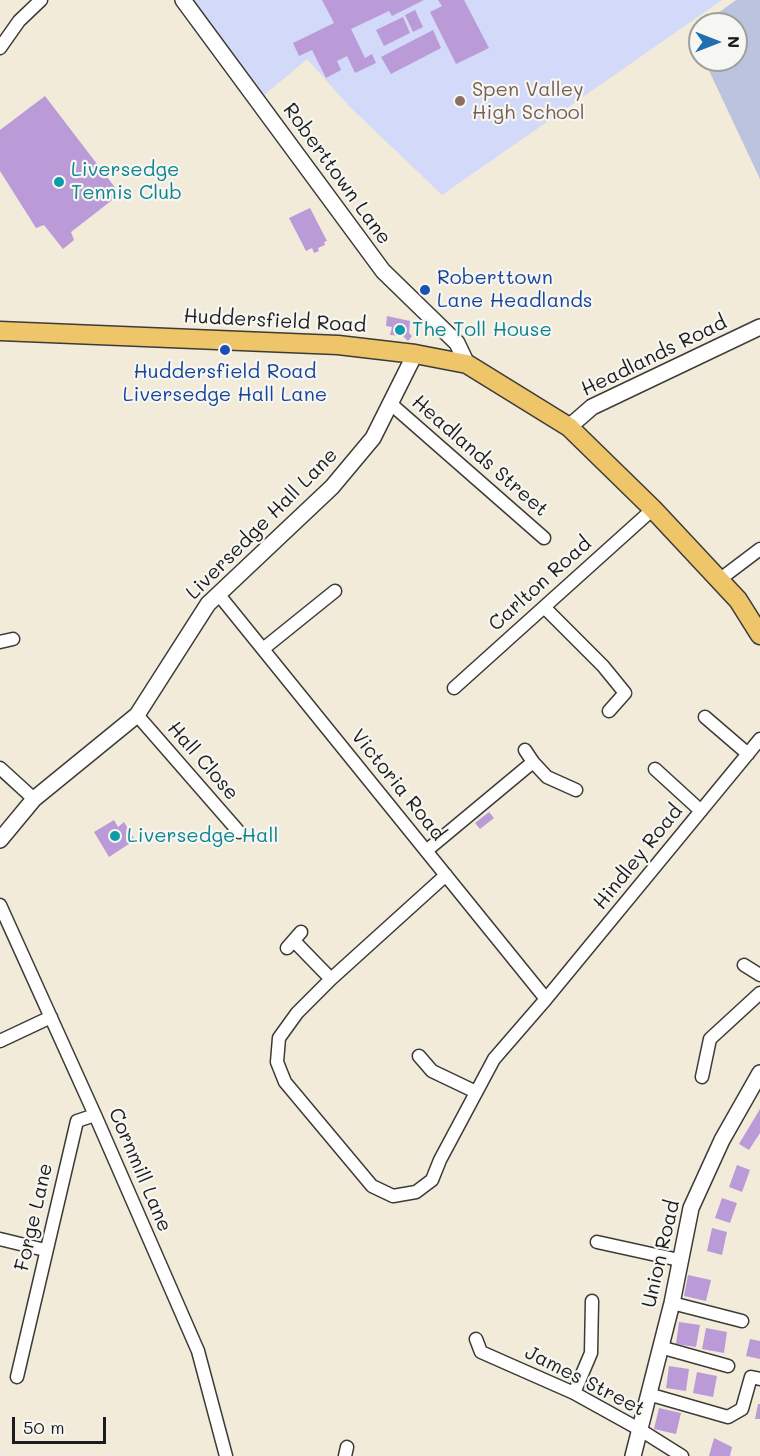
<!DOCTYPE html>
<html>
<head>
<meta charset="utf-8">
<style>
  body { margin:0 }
  #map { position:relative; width:760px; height:1456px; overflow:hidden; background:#f2ebd9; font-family:Mali,sans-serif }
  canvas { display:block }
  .north { position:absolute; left:688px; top:12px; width:60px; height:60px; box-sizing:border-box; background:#f6f6f2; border:2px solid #9f9f9c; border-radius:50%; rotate:90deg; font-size:16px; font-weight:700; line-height:24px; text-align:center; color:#1c1c1c }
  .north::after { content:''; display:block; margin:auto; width:21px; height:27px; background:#1f6fb2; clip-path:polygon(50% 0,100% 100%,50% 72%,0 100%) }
  .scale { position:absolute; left:12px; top:1417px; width:94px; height:27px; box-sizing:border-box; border:3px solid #1c1c1c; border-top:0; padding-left:8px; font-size:18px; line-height:21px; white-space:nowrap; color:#1c1c1c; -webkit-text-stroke:4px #f6f6f2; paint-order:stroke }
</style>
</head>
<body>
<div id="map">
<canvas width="760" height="1456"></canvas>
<div class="north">N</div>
<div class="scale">50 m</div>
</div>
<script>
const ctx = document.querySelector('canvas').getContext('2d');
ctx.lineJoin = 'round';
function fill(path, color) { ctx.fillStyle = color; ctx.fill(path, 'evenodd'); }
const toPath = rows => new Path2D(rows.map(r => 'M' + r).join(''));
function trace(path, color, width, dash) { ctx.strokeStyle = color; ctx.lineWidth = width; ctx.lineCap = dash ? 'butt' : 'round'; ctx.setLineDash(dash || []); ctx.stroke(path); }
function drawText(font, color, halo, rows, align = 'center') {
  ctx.font = font + ' Mali,sans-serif'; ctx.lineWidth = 4.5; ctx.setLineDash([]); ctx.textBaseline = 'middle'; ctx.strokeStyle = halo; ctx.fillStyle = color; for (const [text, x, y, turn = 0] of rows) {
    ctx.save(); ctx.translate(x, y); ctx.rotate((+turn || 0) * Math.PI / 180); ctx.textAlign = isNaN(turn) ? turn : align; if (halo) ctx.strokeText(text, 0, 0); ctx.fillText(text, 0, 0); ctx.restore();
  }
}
const built = toPath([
  [193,0,722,0,442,195,349,106,307,59,263,96]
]);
const industrial = toPath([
  [736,0,760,0,760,179,704,60,736,60,736,24,703,24]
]);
const building = toPath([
  [322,0,424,0,392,16,389,11,351,29,365,58,372,54,376,63,355,73,347,56,337,61,341,70,326,78,312,50,299,56,293,43,334,23],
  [438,0,464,0,489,48,456,64,430,12,442,6],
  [415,10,423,27,413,32,405,15],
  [403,17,410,33,384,46,376,30],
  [433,30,441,48,391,74,381,57],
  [45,96,120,194,71,232,74,240,63,249,44,225,36,228,0,171,0,130],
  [310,208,327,241,324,242,325,245,318,248,319,251,314,253,312,248,306,251,289,218],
  [387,316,410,321,409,333,412,336,408,341,403,336,390,335,392,327,386,326],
  [489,812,494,818,480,829,475,823],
  [114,820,118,827,124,822,135,840,109,857,94,832],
  [760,1109,760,1133,749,1150,739,1144],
  [737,1165,750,1170,742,1192,729,1187],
  [722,1198,737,1203,730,1223,715,1218],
  [712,1228,727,1232,722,1255,707,1251],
  [688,1275,711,1280,706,1301,684,1296],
  [679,1322,700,1325,696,1347,676,1344],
  [706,1328,727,1332,724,1353,702,1349],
  [750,1339,760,1341,760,1359,746,1356],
  [669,1366,689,1369,686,1391,666,1388],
  [697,1372,717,1376,713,1397,693,1393],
  [758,1404,760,1404,760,1419,755,1419],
  [659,1408,681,1413,676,1434,654,1429],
  [714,1438,732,1447,730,1456,709,1456]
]);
const minor = toPath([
  [0,48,19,21,41,0],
  [391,404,544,538],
  [719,580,760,549],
  [219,595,546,999],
  [544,607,603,666,625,693,609,711],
  [0,642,13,639],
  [263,649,335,591],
  [454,688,653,509],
  [137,715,239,832],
  [705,717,748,754],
  [525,750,533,762,547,777,576,790],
  [0,768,34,799],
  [655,769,701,811],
  [426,851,533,762],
  [446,875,331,979,297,1013,279,1038,277,1062,285,1082,372,1186,393,1196,416,1192,432,1180,440,1160,494,1059,546,999,760,739],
  [0,905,95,1115,198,1351,226,1456],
  [294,941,331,979],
  [287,948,301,932],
  [744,965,760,975],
  [0,1041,51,1017],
  [419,1056,432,1071,476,1092],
  [702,1077,710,1039,760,993],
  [0,1239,45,1250],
  [597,1242,679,1260],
  [672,1303,742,1321],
  [476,1339,481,1352,574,1393,639,1429,682,1456],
  [660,1347,728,1366],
  [17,1377,77,1121,95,1115],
  [574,1393,591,1353,592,1301],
  [648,1394,728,1417,742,1409,751,1377,760,1379],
  [345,1456,347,1447]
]);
const tertiary = toPath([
  [183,0,383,271,457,343,467,364],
  [569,427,592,407,760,327],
  [0,840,34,799,137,715,208,604,332,487,373,438,415,354],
  [633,1456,672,1303,691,1208,722,1140,760,1073]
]);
const primary = toPath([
  [0,331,338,345,415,354,467,364,569,427,653,509,738,600,760,635]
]);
const markers = [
  [460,101,6,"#8d6e63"],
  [59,182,6,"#0f9aa8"],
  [425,290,6,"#1a4fb4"],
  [400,330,6,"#0f9aa8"],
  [225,350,6,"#1a4fb4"],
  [115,836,6,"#0f9aa8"]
];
const educationNames = [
  ["Spen Valley",472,90],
  ["High School",472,113]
];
const cultureNames = [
  ["Liversedge",71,170],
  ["Tennis Club",71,193],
  ["The Toll House",412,330],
  ["Liversedge Hall",127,836]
];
const streetNames = [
  ["Roberttown Lane",337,174,54],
  ["Huddersfield Road",275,321,3],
  ["Headlands Road",654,356,-26],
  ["Headlands Street",480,456,41],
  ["Liversedge Hall Lane",262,524,-45],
  ["Carlton Road",540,584,-42],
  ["Hall Close",203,761,49],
  ["Victoria Road",398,785,51],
  ["Hindley Road",638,857,-51],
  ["Cornmill Lane",140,1170,67],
  ["Forge Lane",34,1217,-77],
  ["Union Road",661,1254,-77],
  ["James Street",585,1381,27]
];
const transitNames = [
  ["Roberttown",437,278],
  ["Lane Headlands",437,301],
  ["Huddersfield Road",225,372,"center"],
  ["Liversedge Hall Lane",225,395,"center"]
];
fill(built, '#d2d9f9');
fill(industrial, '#bcc3de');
fill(building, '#bb9ad8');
trace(minor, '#3c3b38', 15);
trace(tertiary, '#3c3b38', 18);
trace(primary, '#3c3b38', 21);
trace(minor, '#fff', 12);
trace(tertiary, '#fff', 15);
trace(primary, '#eec569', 18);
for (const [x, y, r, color] of markers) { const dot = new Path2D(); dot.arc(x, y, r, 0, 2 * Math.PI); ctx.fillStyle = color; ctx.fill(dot); trace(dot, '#f6f6f2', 2); }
drawText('20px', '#785e54', '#f6f6f2', educationNames, 'left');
drawText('20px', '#0d838f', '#f6f6f2', cultureNames, 'left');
drawText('20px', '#1c1c1c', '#f6f6f2', streetNames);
drawText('20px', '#164399', '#f6f6f2', transitNames, 'left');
</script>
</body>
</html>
